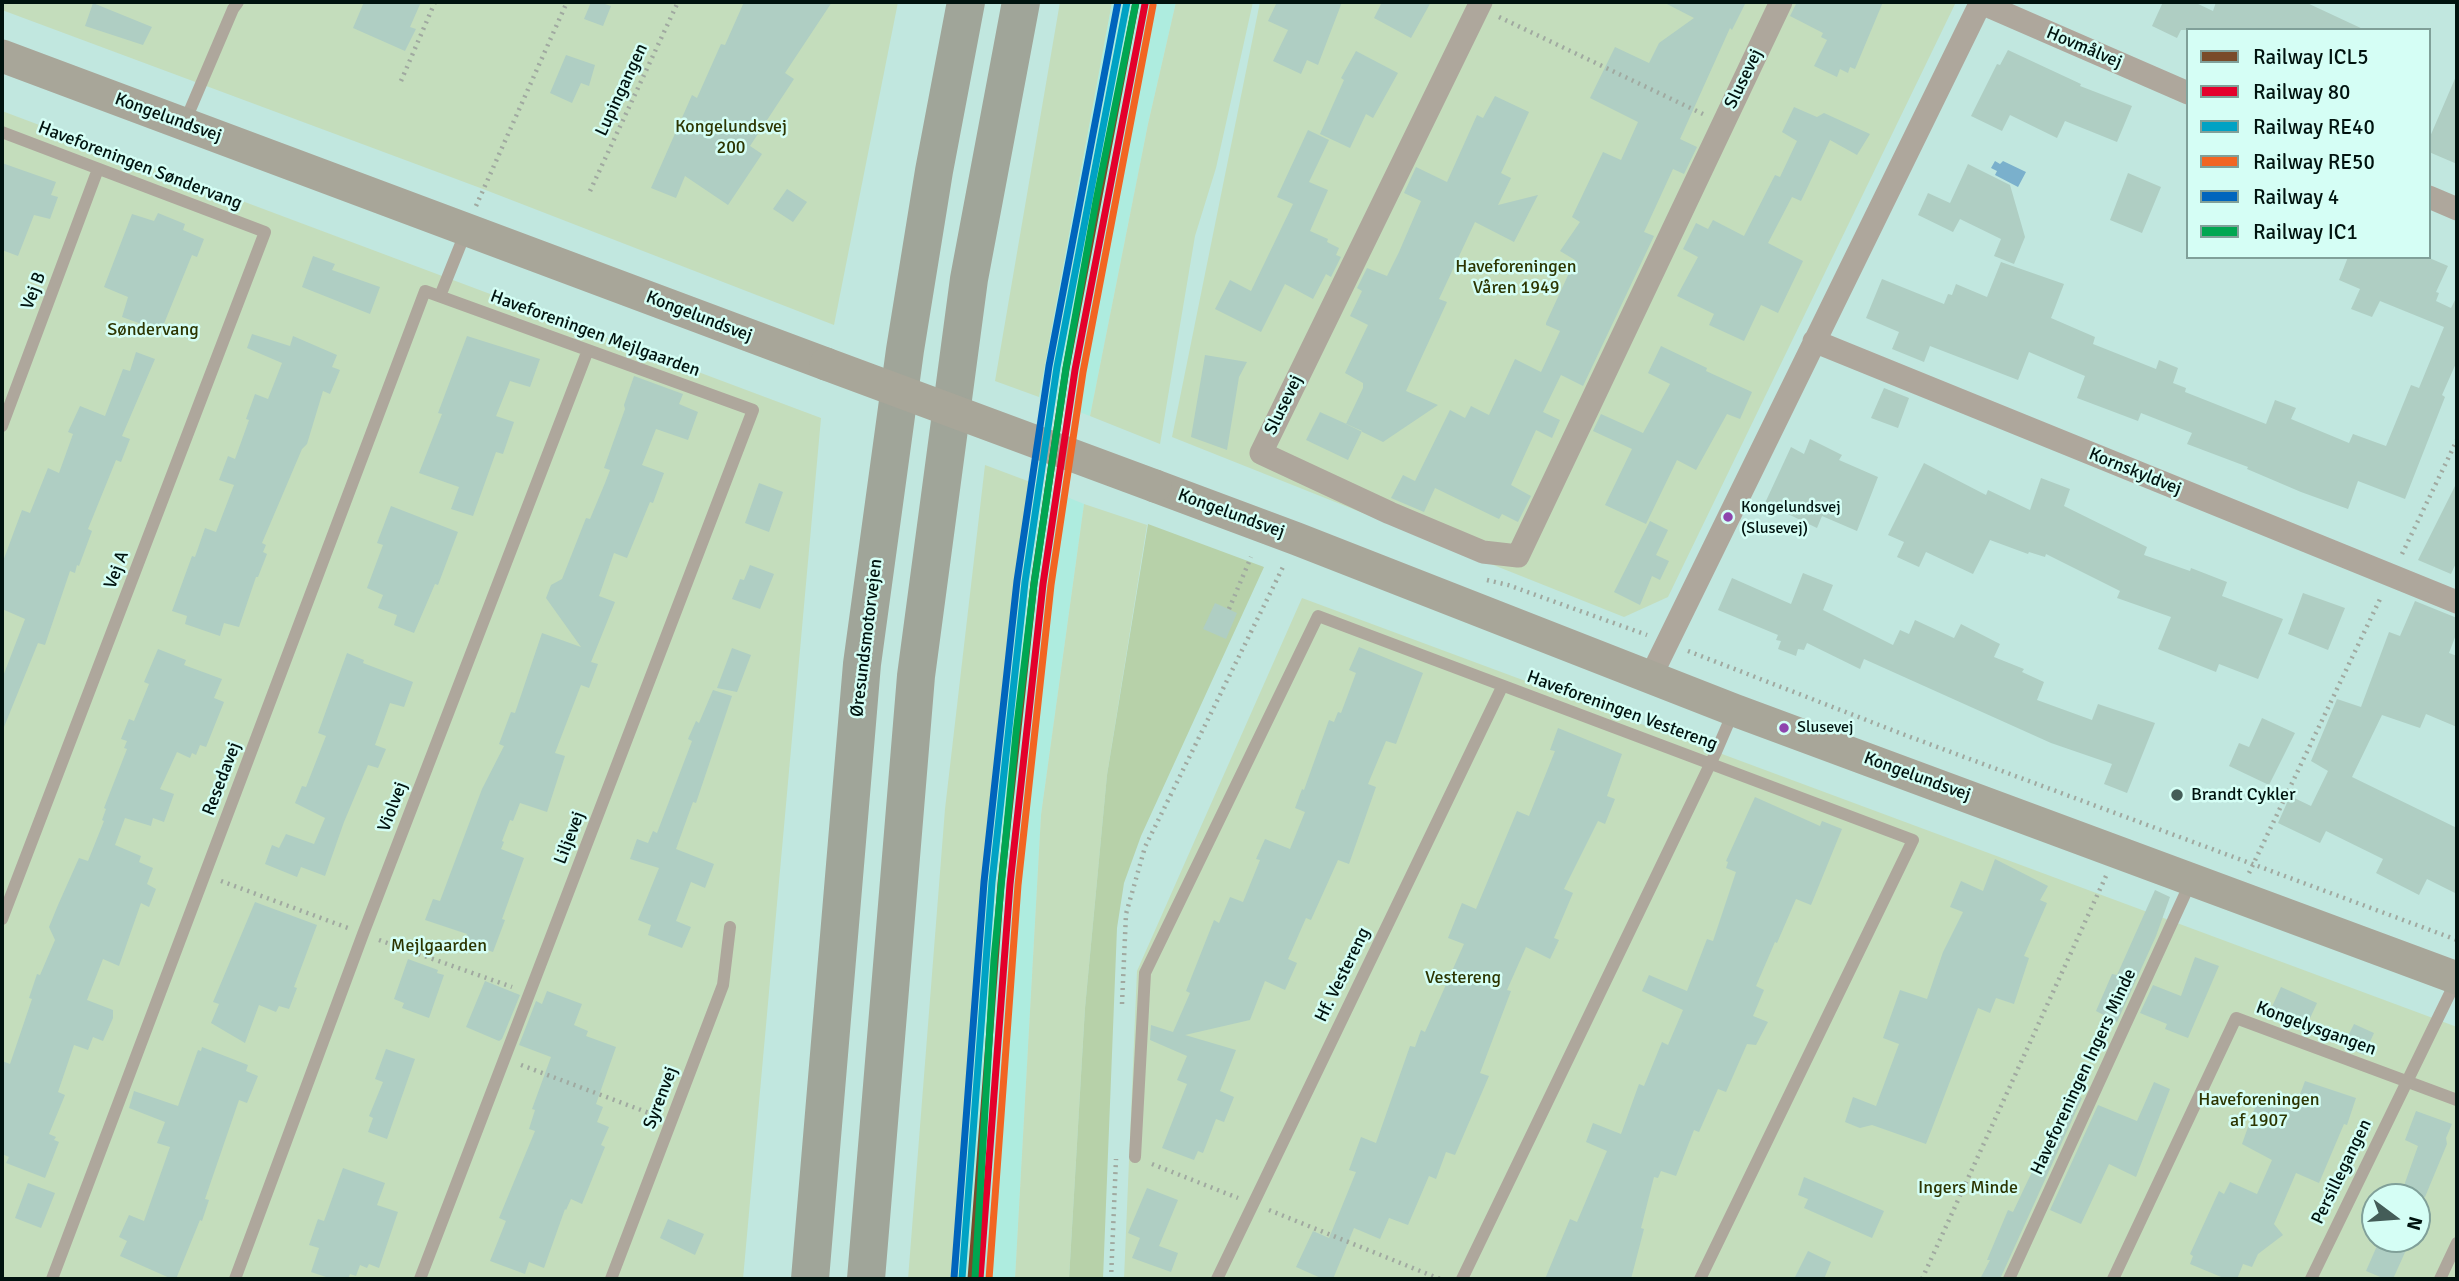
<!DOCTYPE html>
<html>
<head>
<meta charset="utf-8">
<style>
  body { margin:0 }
  #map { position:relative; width:2459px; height:1281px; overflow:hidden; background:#c1e7df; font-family:Signika,sans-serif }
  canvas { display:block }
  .frame { position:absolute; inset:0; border:4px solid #00130f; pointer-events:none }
  .legend { position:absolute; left:2186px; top:28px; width:245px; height:231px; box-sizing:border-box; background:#d5fef5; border:2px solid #80a099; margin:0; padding:9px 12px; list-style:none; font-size:21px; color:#00130f }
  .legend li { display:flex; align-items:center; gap:14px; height:35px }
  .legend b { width:35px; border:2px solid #80a099 }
  .north { position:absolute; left:2361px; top:1183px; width:70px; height:70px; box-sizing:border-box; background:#d5fef5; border:2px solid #80a099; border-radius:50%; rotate:106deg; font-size:19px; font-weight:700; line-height:28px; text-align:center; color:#00130f }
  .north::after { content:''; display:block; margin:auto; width:24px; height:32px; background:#445d58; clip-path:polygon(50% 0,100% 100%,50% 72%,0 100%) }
</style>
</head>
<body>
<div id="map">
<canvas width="2459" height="1281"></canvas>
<div class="frame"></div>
<ul class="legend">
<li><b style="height:9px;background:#7a4b2a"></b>Railway ICL5</li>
<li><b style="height:9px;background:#e4002b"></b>Railway 80</li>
<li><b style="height:9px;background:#00a2c4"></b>Railway RE40</li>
<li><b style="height:9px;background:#f26522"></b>Railway RE50</li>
<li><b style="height:9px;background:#0065bd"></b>Railway 4</li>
<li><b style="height:9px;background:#00a651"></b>Railway IC1</li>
</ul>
<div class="north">N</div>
</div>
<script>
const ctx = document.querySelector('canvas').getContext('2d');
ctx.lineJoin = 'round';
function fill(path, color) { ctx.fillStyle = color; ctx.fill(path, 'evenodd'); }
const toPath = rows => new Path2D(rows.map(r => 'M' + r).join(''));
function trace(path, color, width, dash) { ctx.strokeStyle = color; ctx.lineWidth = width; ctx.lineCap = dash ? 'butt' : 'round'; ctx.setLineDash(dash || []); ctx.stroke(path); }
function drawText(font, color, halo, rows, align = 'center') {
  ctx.font = font + ' Signika,sans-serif'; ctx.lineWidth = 5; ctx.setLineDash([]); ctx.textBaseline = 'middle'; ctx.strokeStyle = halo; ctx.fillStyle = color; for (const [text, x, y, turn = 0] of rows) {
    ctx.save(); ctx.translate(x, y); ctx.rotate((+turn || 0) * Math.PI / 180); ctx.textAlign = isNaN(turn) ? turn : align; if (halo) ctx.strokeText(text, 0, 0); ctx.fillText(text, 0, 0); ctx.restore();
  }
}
const built = toPath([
  [1112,2,1176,2,1148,124,1090,416,1039,397],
  [1033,483,1084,504,1041,815,1015,1279,957,1279,979,918]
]);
const green = toPath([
  [2,2,898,2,834,325,483,189,2,10],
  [1060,2,1112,2,1039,397,995,381],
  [1176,2,1253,2,1216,168,1195,236,1160,444,1090,416,1148,124],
  [1260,2,1956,2,1668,597,1624,617,1172,437],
  [2,111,821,418,743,1279,2,1279],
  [985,465,1033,483,979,918,957,1279,908,1279,945,809],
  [1084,504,1147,525,1107,775,1085,1008,1069,1279,1015,1279,1041,815],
  [1302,598,2457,1027,2457,1279,1124,1279,1137,971],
  [2375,1197,2417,1197,2417,1239,2375,1239]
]);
const forest = toPath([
  [1148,524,1264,567,1141,836,1124,883,1117,928,1103,1279,1069,1279,1085,1008,1107,775]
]);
const water = toPath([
  [1995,161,2000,164,2003,161,2026,172,2018,187,1995,175,1997,171,1991,168]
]);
const building = toPath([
  [364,2,421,2,410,27,416,29,405,51,353,28],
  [591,2,599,2,611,6,603,26,584,19],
  [744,2,832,2,785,73,794,79,750,146,762,154,728,205,685,176,676,198,651,188,692,95,697,98,721,44,725,45],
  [1277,2,1342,2,1318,65,1307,60,1301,74,1273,61,1288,30,1268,21],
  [1382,2,1431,2,1411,38,1374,18],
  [1663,2,1746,2,1732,30,1730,28,1680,139,1697,147,1684,174,1673,169,1644,232,1654,236,1583,386,1561,375,1543,412,1560,420,1552,438,1536,430,1511,485,1531,496,1518,522,1502,514,1499,519,1435,488,1424,512,1391,498,1403,475,1415,481,1450,410,1465,418,1471,406,1489,415,1515,359,1541,372,1560,331,1546,325,1546,323,1575,260,1560,251,1580,222,1572,217,1603,152,1621,160,1638,122,1590,98,1615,47,1649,63,1659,43,1694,18],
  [1797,2,1883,2,1855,69,1850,67,1848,73,1840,69,1837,77,1814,66,1827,40,1821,37,1823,33,1790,16],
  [2163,2,2194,2,2213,11,2216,2,2305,2,2365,30,2181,30,2177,38,2152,26],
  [93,3,152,27,143,45,85,26],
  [2008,50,2081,84,2080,86,2132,106,2117,142,2065,121,2057,138,2010,115,2002,131,1971,116,1997,64,2000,65],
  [1356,51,1398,73,1373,118,1366,114,1350,148,1320,134,1344,80,1341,78],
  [566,55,595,65,589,86,581,83,572,103,550,93],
  [2457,74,2457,164,2429,152,2429,139],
  [1495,96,1529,112,1501,173,1511,178,1498,205,1538,195,1514,242,1475,222,1439,299,1447,302,1406,391,1438,405,1383,442,1346,424,1363,388,1363,383,1345,373,1368,325,1350,316,1362,291,1357,288,1367,268,1387,276,1399,252,1421,201,1404,193,1416,167,1447,182,1477,115,1483,118],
  [1794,107,1817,117,1824,113,1870,134,1857,155,1830,140,1801,201,1792,197,1768,243,1803,261,1778,313,1761,305,1744,341,1709,325,1714,314,1677,296,1698,257,1683,249,1696,223,1708,229,1713,220,1744,236,1775,175,1780,177,1797,141,1782,132],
  [1308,130,1329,140,1309,182,1328,190,1310,231,1328,239,1327,242,1339,248,1336,255,1341,257,1331,277,1326,274,1313,299,1285,284,1261,332,1215,309,1230,280,1251,291,1293,204,1277,197],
  [2,163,56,182,51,195,58,197,50,219,34,215,18,256,2,250],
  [1968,164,2010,185,2025,237,2014,264,1994,256,2001,239,1960,219,1953,232,1918,215,1928,193,1950,203],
  [2128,173,2161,187,2142,233,2110,220],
  [787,189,807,202,793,222,773,209],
  [158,213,185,224,183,230,204,239,197,257,192,255,161,331,122,317,128,297,104,287,132,214,154,221],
  [313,256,335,264,332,270,380,287,370,314,302,287],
  [2348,257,2427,257,2448,266,2436,292,2439,293,2436,301,2451,308,2457,296,2457,361,2442,395,2445,397,2405,499,2358,481,2348,509,2301,492,2247,469,2248,467,2187,444,2192,433,2141,413,2138,421,2077,398,2085,376,2029,352,2018,380,1930,346,1924,362,1892,349,1899,332,1866,318,1882,279,1944,304,1948,294,1952,295,1956,284,1987,297,2001,262,2064,284,2051,318,2095,337,2093,344,2156,369,2159,360,2178,368,2173,383,2186,388,2185,392,2266,424,2275,400,2296,408,2291,419,2349,443,2353,434,2386,446,2411,385,2419,388,2444,327,2380,301,2372,317,2351,309,2360,289,2339,280],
  [252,334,290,346,293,336,337,355,332,367,340,370,330,394,323,391,307,444,302,449,262,543,266,545,263,552,267,554,258,577,256,577,239,627,224,623,220,636,185,624,187,616,172,611,192,556,195,557,205,528,216,532,234,485,219,480,228,456,235,459,249,420,246,419,255,394,268,399,282,363,247,348],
  [467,336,540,359,530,387,510,381,496,416,514,422,503,454,496,452,473,516,451,509,459,487,419,473,442,414,438,413],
  [1661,346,1707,368,1706,371,1752,392,1740,419,1727,414,1696,470,1677,460,1646,524,1605,505,1632,449,1593,431,1601,414,1643,433,1670,384,1648,373],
  [136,352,155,359,122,436,130,439,121,462,116,460,88,529,92,531,79,566,77,565,75,573,70,571,45,645,38,643,2,732,2,679,25,619,2,609,2,564,22,510,30,513,48,468,59,473,73,434,68,432,80,406,105,416,123,369,130,371],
  [1205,355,1247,362,1239,377,1227,450,1191,437],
  [634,376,683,394,679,404,698,412,688,440,656,429,642,465,664,473,653,503,650,502,627,558,614,553,599,596,615,602,591,662,598,664,589,688,581,685,555,753,565,756,547,812,520,803,513,821,510,820,502,841,504,842,501,849,524,858,502,919,505,920,493,952,464,942,467,934,425,920,433,899,440,901,482,789,504,746,499,744,511,712,515,713,542,633,581,647,546,598,551,585,562,579,586,518,590,519,605,483,610,470,604,468,625,409,624,405],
  [1884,388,1909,398,1898,428,1871,418],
  [1320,412,1362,431,1348,460,1306,440],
  [1810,439,1842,455,1839,460,1878,477,1857,531,1822,516,1817,528,1765,503,1791,447,1804,454],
  [1924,463,1986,495,1988,490,2030,510,2041,478,2070,489,2064,506,2147,547,2144,555,2190,571,2191,568,2227,582,2222,596,2283,619,2258,679,2219,664,2216,672,2158,649,2171,617,2117,598,2120,591,2046,554,2045,557,2029,552,2028,554,1990,540,1973,574,1926,552,1919,567,1897,557,1904,542,1888,535],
  [2457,482,2457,561,2451,574,2418,560],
  [759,483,783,492,769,532,745,523],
  [391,506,458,532,438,585,435,584,414,633,394,625,397,615,378,608,383,595,367,588,383,545,377,543],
  [1650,521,1668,530,1656,555,1669,561,1660,580,1652,576,1640,605,1614,592],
  [750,565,774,574,760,609,732,599,740,579,744,580],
  [1803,573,1833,585,1823,610,1893,645,1900,630,1909,634,1915,620,1954,638,1961,624,2000,644,1994,657,2024,669,2022,672,2044,682,2037,700,2092,720,2098,704,2155,723,2127,793,2104,784,2112,764,2051,743,1864,659,1860,669,1807,643,1804,650,1798,649,1796,656,1778,649,1781,641,1776,640,1778,635,1718,610,1732,578,1791,604],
  [2303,593,2345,608,2328,650,2288,634],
  [2415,601,2457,618,2457,632,2449,653,2457,656,2457,727,2426,714,2420,728,2382,715,2352,777,2457,828,2457,894,2427,879,2419,895,2376,873,2383,859,2326,831,2320,843,2278,823,2290,796,2311,806,2328,771,2311,761,2337,699,2361,707,2389,632,2400,636],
  [1215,603,1237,613,1226,639,1203,629],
  [1359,647,1423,673,1396,744,1386,741,1368,784,1376,787,1349,864,1338,860,1311,920,1306,918,1288,959,1297,963,1285,990,1265,981,1250,1020,1185,1035,1236,1050,1220,1091,1234,1097,1224,1122,1216,1119,1203,1153,1198,1151,1194,1160,1162,1148,1187,1084,1177,1080,1187,1056,1150,1040,1151,1025,1173,1032,1190,993,1186,991,1214,920,1219,923,1230,897,1243,902,1260,860,1256,859,1265,839,1290,849,1305,812,1295,808,1302,789,1304,790,1329,720,1334,722,1338,712,1341,713,1356,673,1349,670],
  [732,648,751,655,737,692,717,688],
  [158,649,186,660,184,665,222,679,214,698,224,702,206,747,200,745,196,755,192,753,190,758,177,752,160,789,174,794,164,822,153,818,151,826,125,818,115,845,141,856,139,862,153,868,147,884,156,889,149,907,141,903,119,966,103,959,87,1000,113,1010,113,1018,103,1041,93,1037,88,1050,74,1045,58,1092,65,1095,49,1134,56,1137,54,1140,59,1142,45,1178,6,1163,9,1157,2,1154,2,1061,10,1064,32,999,29,998,37,974,40,975,55,940,49,927,58,905,79,858,88,861,104,821,102,820,106,809,104,808,127,749,124,748,127,741,121,739,129,719,134,721,149,684,144,682],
  [347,653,364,660,363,663,413,682,404,707,390,703,375,745,386,749,378,768,368,765,344,822,325,876,301,867,297,877,265,864,272,845,279,848,286,834,314,844,325,818,295,803,302,786,306,787,326,736,318,733],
  [713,690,732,696,696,803,693,802,676,849,714,864,705,888,691,882,676,921,691,927,682,948,648,935,651,925,638,920,659,868,630,859,637,839,648,843,653,831,657,833,692,741,688,739,696,721,699,723],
  [2262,718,2295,733,2269,785,2229,766,2239,743,2249,747],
  [1558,728,1622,754,1607,796,1615,799,1605,824,1598,821,1564,889,1573,893,1554,938,1559,940,1550,959,1526,947,1507,990,1511,991,1480,1073,1489,1076,1455,1155,1446,1152,1436,1179,1429,1176,1408,1225,1389,1218,1380,1239,1354,1228,1333,1279,1323,1279,1296,1267,1313,1231,1329,1238,1356,1172,1349,1170,1361,1137,1376,1143,1410,1046,1415,1047,1421,1030,1425,1032,1464,944,1448,938,1462,903,1476,909,1517,811,1529,816,1555,751,1550,750],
  [1755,797,1820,826,1822,821,1842,829,1811,905,1796,899,1777,943,1775,942,1756,986,1764,990,1753,1016,1768,1022,1756,1045,1747,1044,1726,1092,1718,1089,1699,1132,1694,1130,1676,1176,1661,1171,1658,1178,1654,1177,1641,1228,1644,1229,1631,1279,1545,1279,1570,1219,1577,1222,1607,1151,1586,1142,1593,1123,1621,1134,1639,1084,1644,1086,1662,1042,1668,1045,1683,1010,1642,991,1649,975,1687,991,1707,939,1713,941,1736,872,1726,868,1728,862,1726,861],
  [1995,859,2048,886,2040,900,2047,903,2024,956,2029,958,2014,1004,1996,998,1990,1013,1978,1008,1926,1144,1872,1125,1860,1128,1845,1122,1853,1097,1876,1106,1899,1044,1883,1038,1900,990,1927,999,1943,952,1963,912,1950,907,1961,881,1983,891],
  [2155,890,2170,897,2156,936,2117,1022,2096,1011,2112,974,2117,975],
  [255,902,317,925,294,987,297,988,289,1009,279,1006,276,1012,259,1005,245,1043,211,1023,219,1004,213,1002],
  [2195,957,2219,966,2188,1038,2165,1029,2167,1024,2140,1013,2153,985,2181,996],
  [408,959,438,970,437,973,444,975,429,1018,402,1008,404,1003,394,999],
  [485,981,520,995,502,1039,499,1041,466,1027],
  [2281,987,2317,1003,2306,1027,2270,1011],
  [547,991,582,1004,574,1025,588,1031,586,1036,616,1047,596,1104,603,1107,597,1122,609,1127,601,1145,605,1147,582,1204,571,1199,566,1210,565,1209,544,1268,529,1262,525,1274,490,1261,506,1221,499,1218,535,1131,529,1129,535,1110,532,1109,551,1057,519,1045,536,1001,542,1004],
  [2354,1024,2374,1033,2364,1055,2343,1046],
  [202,1047,248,1065,246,1071,258,1076,247,1103,239,1100,205,1199,209,1200,202,1221,200,1220,176,1279,172,1279,120,1256,127,1241,119,1237,129,1215,144,1221,170,1147,157,1143,165,1122,129,1108,134,1091,178,1106,198,1050,201,1051],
  [386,1049,415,1059,387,1139,368,1132,373,1118,369,1116,383,1082,375,1079],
  [2305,1081,2356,1098,2347,1125,2344,1124,2319,1183,2296,1173,2274,1224,2283,1235,2258,1254,2252,1267,2243,1264,2237,1279,2226,1279,2190,1264,2193,1256,2190,1254,2219,1191,2224,1194,2230,1182,2257,1194,2272,1160,2242,1144,2258,1099,2294,1111],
  [2154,1082,2170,1089,2136,1177,2109,1164,2081,1224,2050,1210,2098,1105,2137,1121],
  [2075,1095,2082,1098,2000,1279,1980,1279,1990,1260,1987,1260,2008,1210,2013,1212,2038,1159,2040,1160,2063,1102,2070,1105],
  [2416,1111,2452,1124,2446,1138,2447,1144,2425,1197,2400,1197,2418,1146,2405,1140],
  [343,1168,385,1183,377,1205,398,1212,379,1268,369,1264,367,1268,360,1265,356,1276,350,1274,348,1279,332,1279,311,1272,319,1248,309,1245,318,1219,324,1221],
  [1804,1177,1884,1211,1872,1238,1804,1208,1808,1199,1798,1195],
  [28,1183,55,1193,41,1228,15,1218],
  [1147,1188,1178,1200,1159,1246,1178,1253,1171,1272,1132,1258,1140,1238,1128,1233],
  [668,1219,704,1234,695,1255,660,1238],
  [2380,1239,2411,1239,2393,1279,2385,1279,2366,1271],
  [1808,1251,1831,1262,1824,1279,1794,1279]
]);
const path = toPath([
  [1499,17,1703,114],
  [401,81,435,2],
  [590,191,678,2],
  [476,206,567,2],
  [2402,554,2457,440],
  [1487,580,1508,585,1647,635],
  [1229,609,1251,557],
  [1688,651,1905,735,2457,940],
  [2249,873,2381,597],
  [221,881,348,928],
  [379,940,512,987],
  [1122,1004,1126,914,1145,847,1284,565],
  [521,1065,657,1116],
  [1152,1164,1238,1198],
  [1269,1210,1440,1279],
  [1111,1279,1116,1159],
  [1922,1279,2106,876]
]);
const lane = toPath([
  [184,124,233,9,238,2],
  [2,132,265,232,2,919],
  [440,296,466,231],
  [2,426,98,169],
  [1135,1157,1145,973,1318,616,1913,840,1700,1279],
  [52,1279,425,291,753,410,420,1279],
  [235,1279,363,934,588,350],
  [611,1279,723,985,730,927],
  [1217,1279,1502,687],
  [1462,1279,1716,752,1734,710],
  [2009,1279,2192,879],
  [2113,1279,2236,1018,2457,1100],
  [2311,1279,2456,981],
  [2440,1279,2457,1243]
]);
const street = toPath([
  [1481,2,1261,453,1390,513,1483,552,1518,556,1781,2],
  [1981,3,2188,93],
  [2429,197,2457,209],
  [1814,341,2457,602],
  [1650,678,1981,2]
]);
const secondary = toPath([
  [2,56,826,364],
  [1155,486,1297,539,1734,710,2457,978]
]);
const highway = toPath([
  [810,1279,862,664,905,350,934,171,966,2],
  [866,1279,916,676,969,279,1021,2]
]);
const secondaryBridge = toPath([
  [826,364,1155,486]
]);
const rail1 = toPath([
  [971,1279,1001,883,1034,583,1066,369,1136,2]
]);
const rail2 = toPath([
  [980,1279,1010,884,1043,584,1075,370,1145,4]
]);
const rail3 = toPath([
  [962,1278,992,882,1025,582,1057,367,1127,2]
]);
const rail4 = toPath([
  [989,1279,1018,885,1051,585,1083,372,1153,5]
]);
const rail5 = toPath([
  [954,1278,984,882,1017,581,1049,366,1118,2]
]);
const rail6 = toPath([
  [975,1278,994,959,1016,733,1034,584,1066,368,1096,201,1136,2]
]);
const markers = [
  [1728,517,6,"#8e44ad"],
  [1784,728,6,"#8e44ad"],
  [2177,795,7,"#445d58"]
];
const busNames = [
  ["Kongelundsvej",1741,508],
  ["(Slusevej)",1741,529],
  ["Slusevej",1797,728]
];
const streetNames = [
  ["Hovmålvej",2084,48,23],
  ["Slusevej",1744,79,-64],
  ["Lupingangen",622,90,-65],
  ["Kongelundsvej",168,118,20],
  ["Haveforeningen Søndervang",140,166,21],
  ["Vej B",34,291,-69],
  ["Kongelundsvej",699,317,21],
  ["Haveforeningen Mejlgaarden",595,334,20],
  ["Slusevej",1284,405,-64],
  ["Kornskyldvej",2135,472,22],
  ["Kongelundsvej",1231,514,20],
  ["Vej A",117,570,-69],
  ["Øresundsmotorvejen",867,638,-83],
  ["Haveforeningen Vestereng",1622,711,20],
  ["Kongelundsvej",1917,777,20],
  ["Resedavej",222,779,-69],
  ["Violvej",393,807,-69],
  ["Liljevej",570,838,-69],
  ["Hf. Vestereng",1343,975,-64],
  ["Kongelysgangen",2316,1029,20],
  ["Haveforeningen Ingers Minde",2084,1072,-65],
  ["Syrenvej",661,1098,-69],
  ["Persillegangen",2342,1172,-64]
];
const parkNames = [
  ["Kongelundsvej",731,127],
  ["200",731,148],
  ["Haveforeningen",1516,267],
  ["Våren 1949",1516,288],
  ["Søndervang",153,330],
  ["Mejlgaarden",439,946],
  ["Vestereng",1463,978],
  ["Haveforeningen",2259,1100],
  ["af 1907",2259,1121],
  ["Ingers Minde",1968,1188]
];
const poiNames = [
  ["Brandt Cykler",2191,795]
];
fill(built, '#aeecdf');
fill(green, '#c4ddbc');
fill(forest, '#b7d1a9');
fill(water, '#7ab0cc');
fill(building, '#afcec3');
trace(path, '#a0a9a0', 4.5, [2, 5]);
trace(lane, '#aea79c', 12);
trace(street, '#aea79c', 23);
trace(secondary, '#a8a699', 33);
trace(highway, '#a0a599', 38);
trace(secondaryBridge, '#a8a699', 33);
trace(rail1, '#7a4b2a', 7);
trace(rail2, '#e4002b', 7);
trace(rail3, '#00a2c4', 7);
trace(rail4, '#f26522', 7);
trace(rail5, '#0065bd', 7);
trace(rail6, '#00a651', 7);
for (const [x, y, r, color] of markers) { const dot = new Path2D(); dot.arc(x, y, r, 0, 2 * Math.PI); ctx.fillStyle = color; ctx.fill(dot); trace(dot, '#d5fef5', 2.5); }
drawText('16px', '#00130f', '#d5fef5', busNames, 'left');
drawText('18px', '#00130f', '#d5fef5', streetNames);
drawText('18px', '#2c3501', '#d5fef5', parkNames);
drawText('18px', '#00130f', '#d5fef5', poiNames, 'left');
</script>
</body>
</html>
